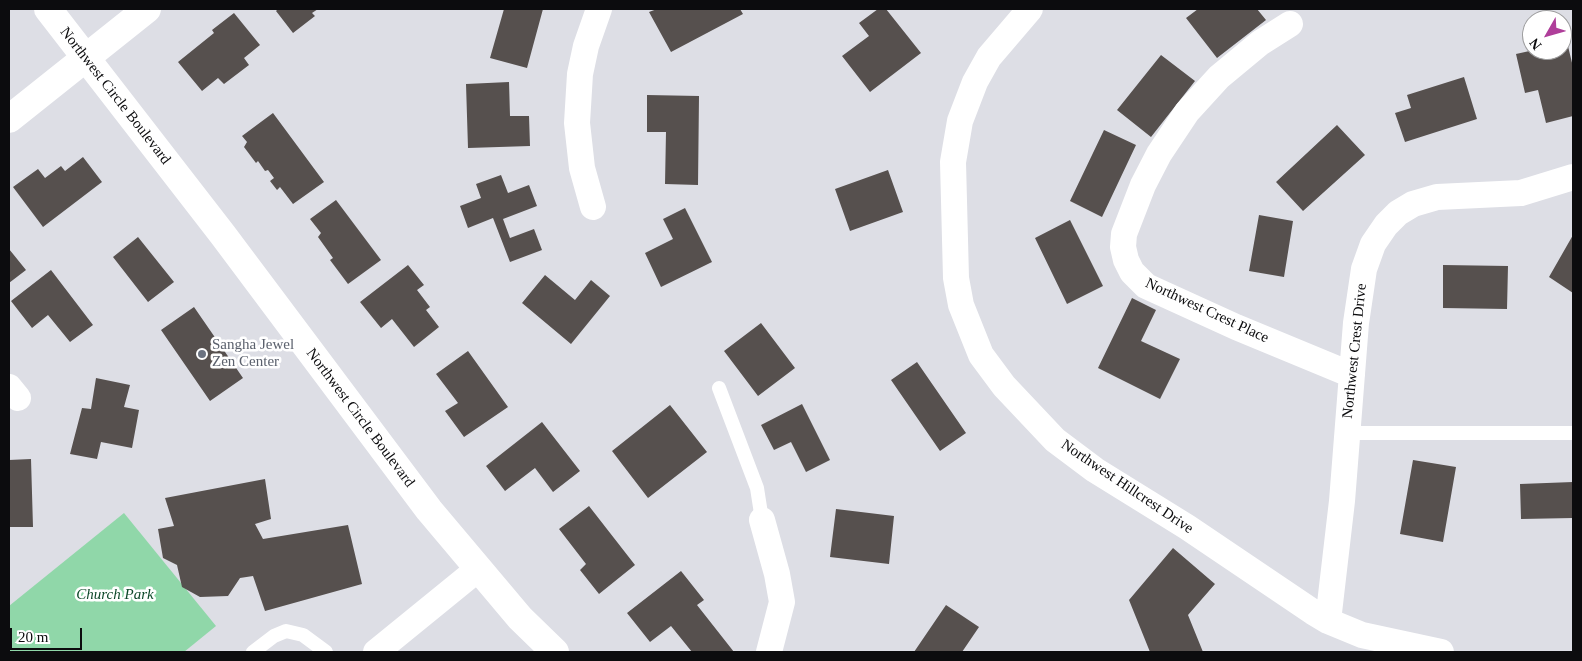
<!DOCTYPE html>
<html>
<head>
<meta charset="utf-8">
<style>
  body { margin:0 }
  #map { position:relative; width:1582px; height:661px; overflow:hidden; background:#dddee5; font-family:Georgia,serif }
  canvas { display:block }
  .frame { position:absolute; inset:0; border:10px solid #0c0c0e; pointer-events:none }
  .north { position:absolute; left:1522px; top:10px; width:50px; height:50px; box-sizing:border-box; background:#fff; border:1px solid #9e9e9f; border-radius:50%; rotate:232deg; font-size:14px; font-weight:700; line-height:20px; text-align:center; color:#0c0c0e }
  .north::after { content:''; display:block; margin:auto; width:18px; height:22px; background:#af3e9a; clip-path:polygon(50% 0,100% 100%,50% 72%,0 100%) }
  .scale { position:absolute; left:10px; top:628px; width:72px; height:22px; box-sizing:border-box; border:2px solid #0c0c0e; border-top:0; padding-left:6px; font-size:15px; line-height:18px; white-space:nowrap; color:#0c0c0e; -webkit-text-stroke:4px #fff; paint-order:stroke }
</style>
</head>
<body>
<div id="map">
<canvas width="1582" height="661"></canvas>
<div class="frame"></div>
<div class="north">N</div>
<div class="scale">20 m</div>
</div>
<script>
const ctx = document.querySelector('canvas').getContext('2d');
ctx.lineJoin = 'round';
function fill(path, color) { ctx.fillStyle = color; ctx.fill(path, 'evenodd'); }
const toPath = rows => new Path2D(rows.map(r => 'M' + r).join(''));
function trace(path, color, width, dash) { ctx.strokeStyle = color; ctx.lineWidth = width; ctx.lineCap = dash ? 'butt' : 'round'; ctx.setLineDash(dash || []); ctx.stroke(path); }
function drawText(font, color, halo, rows, align = 'center') {
  ctx.font = font + ' Georgia,serif'; ctx.lineWidth = 5; ctx.setLineDash([]); ctx.textBaseline = 'middle'; ctx.strokeStyle = halo; ctx.fillStyle = color; for (const [text, x, y, turn = 0] of rows) {
    ctx.save(); ctx.translate(x, y); ctx.rotate((+turn || 0) * Math.PI / 180); ctx.textAlign = isNaN(turn) ? turn : align; if (halo) ctx.strokeText(text, 0, 0); ctx.fillText(text, 0, 0); ctx.restore();
  }
}
const green = toPath([
  [124,513,216,626,184,652,9,652,9,606]
]);
const building = toPath([
  [278,9,318,9,312,13,315,16,293,33,276,11],
  [504,9,543,9,527,68,490,58],
  [657,9,740,9,743,14,671,52,649,12],
  [878,9,886,9,921,53,870,92,842,56,869,36,859,23],
  [1198,9,1257,9,1266,20,1217,58,1186,18],
  [234,13,260,45,244,58,249,65,224,84,218,78,202,91,178,62,214,33,212,30],
  [1567,42,1573,67,1573,116,1546,123,1538,90,1525,93,1516,54,1534,50,1562,50,1562,44],
  [1161,55,1195,81,1151,137,1117,110],
  [1464,77,1477,119,1405,142,1395,113,1411,108,1407,95],
  [509,82,510,116,529,116,530,146,468,148,466,84],
  [647,95,699,96,698,185,665,184,666,132,647,132],
  [273,113,324,182,293,204,280,187,277,190,270,181,274,178,268,170,265,171,258,161,256,163,244,147,247,142,242,136],
  [1337,125,1365,155,1303,211,1276,182],
  [1104,130,1136,145,1102,217,1070,201],
  [83,157,102,182,43,227,13,187,38,169,45,178,61,166,65,171],
  [888,170,903,212,850,231,835,189],
  [501,175,508,193,529,185,537,206,503,219,510,238,534,229,542,250,510,262,493,218,468,228,460,206,481,198,476,184],
  [336,200,381,260,348,284,330,260,333,258,318,237,321,233,310,219],
  [685,208,712,262,661,287,645,253,673,239,663,219],
  [1259,215,1293,221,1284,277,1249,271],
  [1070,220,1103,286,1067,304,1035,238],
  [1573,235,1573,293,1549,277],
  [138,237,174,282,148,302,113,257],
  [9,249,26,270,9,283],
  [408,265,424,285,417,290,430,307,426,310,439,327,414,347,392,319,381,328,360,302],
  [1443,265,1508,266,1507,309,1443,308],
  [51,270,93,325,70,342,48,315,32,328,11,301],
  [545,275,575,300,591,280,610,296,571,344,522,303],
  [1132,298,1156,310,1141,341,1180,359,1160,399,1098,368],
  [194,307,243,378,210,401,161,330],
  [761,323,795,368,758,396,724,351],
  [468,351,508,407,464,437,445,411,458,403,436,374],
  [917,362,966,433,940,451,891,380],
  [96,378,130,385,124,407,139,410,132,448,101,442,97,459,70,454,82,408,91,409],
  [802,404,830,460,806,472,791,442,774,450,761,425],
  [670,405,707,452,648,498,612,451],
  [542,422,580,471,553,492,535,468,505,491,486,466],
  [31,459,33,527,9,527,9,460],
  [1413,460,1456,467,1443,542,1400,534],
  [265,479,271,519,255,524,263,539,348,525,362,584,265,611,253,576,240,578,228,596,200,597,182,587,177,565,163,558,158,529,174,526,165,498],
  [1573,482,1573,518,1521,519,1520,484],
  [589,506,635,565,599,594,580,570,586,564,559,529],
  [836,509,894,516,889,564,830,557],
  [1173,548,1215,584,1188,615,1203,652,1150,652,1129,600],
  [681,571,704,600,697,605,734,652,692,652,671,626,650,642,627,613],
  [946,605,979,627,962,652,914,652]
]);
const service = toPath([
  [719,388,757,488,762,520],
  [1348,433,1573,433],
  [253,652,274,636,286,631,303,635,326,652]
]);
const minor = toPath([
  [1030,9,989,57,975,82,960,121,953,162,956,278,961,305,981,355,1004,386,1055,440,1095,470,1187,527,1313,612,1328,621,1362,635,1441,652],
  [1290,24,1260,43,1219,77,1187,112,1159,154,1143,185,1124,234,1123,247,1126,260,1132,272,1146,286,1236,327,1352,375],
  [593,207,582,168,577,123,580,74,586,46,599,9],
  [9,387,18,398],
  [762,520,777,574,782,602,769,652],
  [1328,621,1342,501,1356,323,1364,269,1373,244,1386,225,1398,213,1413,204,1437,197,1521,193,1573,177],
  [376,652,478,569]
]);
const tertiary = toPath([
  [9,119,147,9]
]);
const secondary = toPath([
  [48,9,223,235,429,510,520,618,555,652]
]);
const markers = [
  [202,354,5,"#6b7280"]
];
const streetNames = [
  ["Northwest Circle Boulevard",115,96,52],
  ["Northwest Crest Place",1207,311,25],
  ["Northwest Crest Drive",1355,351,-84],
  ["Northwest Circle Boulevard",360,418,53],
  ["Northwest Hillcrest Drive",1127,487,34]
];
const worshipNames = [
  ["Sangha Jewel",212,345],
  ["Zen Center",212,362]
];
const parkNames = [
  ["Church Park",115,595]
];
fill(green, '#90d7a9');
fill(building, '#56504e');
trace(service, '#fff', 14);
trace(minor, '#fff', 26);
trace(tertiary, '#fff', 28);
trace(secondary, '#fff', 28);
for (const [x, y, r, color] of markers) { const dot = new Path2D(); dot.arc(x, y, r, 0, 2 * Math.PI); ctx.fillStyle = color; ctx.fill(dot); trace(dot, '#fff', 2); }
drawText('15px', '#0c0c0e', '#fff', streetNames);
drawText('15px', '#5b616d', '#fff', worshipNames, 'left');
drawText('italic 15px', '#0d4829', '#fff', parkNames);
</script>
</body>
</html>
